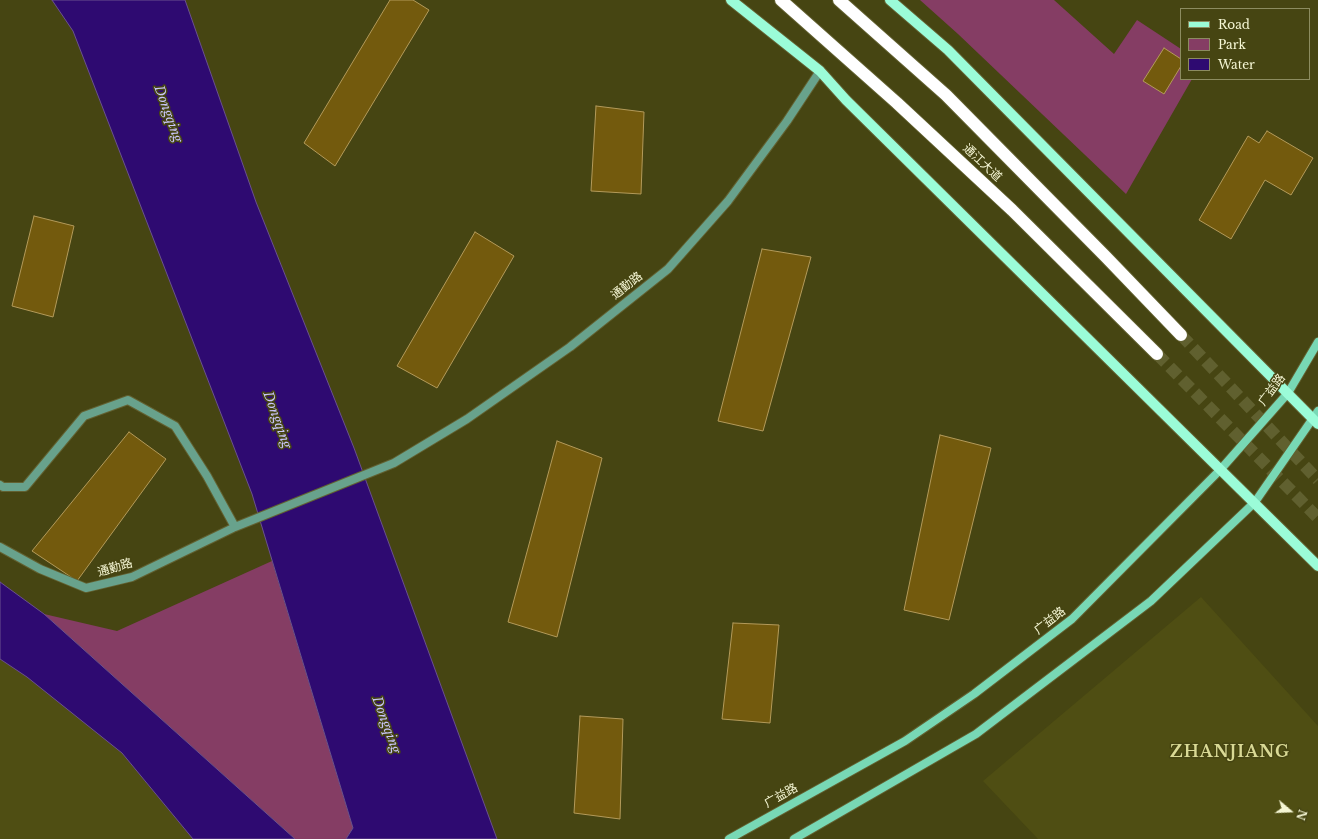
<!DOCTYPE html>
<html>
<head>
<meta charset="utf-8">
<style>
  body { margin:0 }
  #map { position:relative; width:1318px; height:839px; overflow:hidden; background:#464512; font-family:"Libre Baskerville",serif }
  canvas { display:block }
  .legend { position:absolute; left:1180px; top:8px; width:130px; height:72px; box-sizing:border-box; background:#464512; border:1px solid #8c8c60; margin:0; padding:5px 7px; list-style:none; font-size:12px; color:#f5f6d4 }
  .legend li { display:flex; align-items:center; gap:8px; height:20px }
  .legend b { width:20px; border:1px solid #8c8c60 }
  .north { position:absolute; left:1270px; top:791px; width:40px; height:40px; -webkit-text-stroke:3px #464512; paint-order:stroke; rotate:109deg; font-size:11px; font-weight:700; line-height:16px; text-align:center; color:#f5f6d4 }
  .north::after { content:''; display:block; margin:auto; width:14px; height:18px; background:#f5f6d4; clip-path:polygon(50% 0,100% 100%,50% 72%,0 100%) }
</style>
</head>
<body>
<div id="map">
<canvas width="1318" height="839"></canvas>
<ul class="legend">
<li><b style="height:5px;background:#9bfcd8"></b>Road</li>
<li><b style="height:11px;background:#853d64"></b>Park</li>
<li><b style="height:11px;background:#2e0a71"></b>Water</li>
</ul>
<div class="north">N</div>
</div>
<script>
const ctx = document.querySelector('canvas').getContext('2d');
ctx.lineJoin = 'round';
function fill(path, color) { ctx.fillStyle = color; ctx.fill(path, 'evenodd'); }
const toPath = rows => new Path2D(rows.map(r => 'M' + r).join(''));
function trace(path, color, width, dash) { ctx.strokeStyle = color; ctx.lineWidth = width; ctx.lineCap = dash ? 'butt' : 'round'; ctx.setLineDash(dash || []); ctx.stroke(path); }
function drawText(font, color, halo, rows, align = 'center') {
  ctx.font = font + ' "Libre Baskerville","Noto Sans SC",serif'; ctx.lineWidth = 3; ctx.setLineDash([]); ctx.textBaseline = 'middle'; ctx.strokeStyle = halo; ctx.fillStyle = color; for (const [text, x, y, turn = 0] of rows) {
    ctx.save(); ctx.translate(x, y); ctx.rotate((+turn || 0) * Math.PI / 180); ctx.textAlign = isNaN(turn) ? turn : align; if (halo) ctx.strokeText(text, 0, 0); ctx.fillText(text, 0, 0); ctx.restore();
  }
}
const built = toPath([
  [1201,597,1318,726,1318,839,1038,839,983,781],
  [0,659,27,677,122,753,193,839,0,839]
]);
const green = toPath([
  [920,0,1054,0,1114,54,1137,20,1181,49,1181,79,1192,79,1126,194,958,34],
  [272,561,353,828,346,839,295,839,44,614,117,631]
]);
const water = toPath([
  [52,0,185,0,256,202,354,448,497,839,346,839,353,828,252,494,73,31,52,0],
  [0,582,44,614,295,839,193,839,122,753,27,677,0,659,0,582]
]);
const building = toPath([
  [390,0,413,0,429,10,335,166,304,143,390,0],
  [1164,48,1181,59,1181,66,1164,94,1143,81,1164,48],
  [596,106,644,112,641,194,591,191,596,106],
  [1267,131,1313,158,1291,195,1265,180,1231,239,1199,220,1248,136,1259,143,1267,131],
  [34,216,74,226,53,317,12,306,34,216],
  [475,232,514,256,437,388,397,366,475,232],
  [762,249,811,257,763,431,718,421,762,249],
  [129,432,166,459,77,581,32,551,129,432],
  [940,435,991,448,949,620,904,610,940,435],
  [557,441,602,458,557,637,508,622,557,441],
  [733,623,779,625,770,723,722,719,733,623],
  [580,716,623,719,620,819,574,813,580,716]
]);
const highwayTunnel = toPath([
  [1181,335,1318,480],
  [1157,354,1318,518]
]);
const street = toPath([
  [0,485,3,487,25,487,84,416,128,400,175,426,207,476,235,527],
  [0,547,40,569,86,588,132,577,235,527,394,463,467,419,570,347,668,269,728,201,787,121,820,71]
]);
const secondary = toPath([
  [729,839,905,741,974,694,1072,619,1221,469,1288,393,1318,342],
  [794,839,976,734,1151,601,1255,502,1318,411]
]);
const primary = toPath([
  [731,0,820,71,846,100,1318,566],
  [890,0,948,50,1318,424]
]);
const highway = toPath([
  [781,0,897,103,1012,210,1157,354],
  [839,0,946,95,1106,257,1181,335]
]);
const streetNames = [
  ["通江大道",982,163,43],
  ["通勤路",627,286,-38],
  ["广益路",1272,390,-53],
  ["通勤路",115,568,-16],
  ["广益路",1050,621,-38],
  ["广益路",781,796,-29]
];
const waterNames = [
  ["Dongqing",168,114,70],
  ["Dongqing",277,420,70],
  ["Dongqing",386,725,70]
];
const districtNames = [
  ["ZHANJIANG",1230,752]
];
fill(built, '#4f4e13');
fill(green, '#853d64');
fill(water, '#2e0a71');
trace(water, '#6a518f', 1);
fill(building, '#735a0d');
trace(building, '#b39a5a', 1);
trace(highwayTunnel, '#60602f', 12, [12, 6]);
trace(street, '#626131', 10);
trace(secondary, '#626131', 10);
trace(primary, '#626131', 12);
trace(highway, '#626131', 14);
trace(street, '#68a28c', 8);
trace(secondary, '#78d8b5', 8);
trace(primary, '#9bfcd8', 10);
trace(highway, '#fff', 12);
drawText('12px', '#f5f6d4', '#464512', streetNames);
drawText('italic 13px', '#c8c4f9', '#464512', waterNames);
ctx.letterSpacing = '1px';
drawText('bold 16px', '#d9d995', '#464512', districtNames);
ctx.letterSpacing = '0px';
</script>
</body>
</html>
